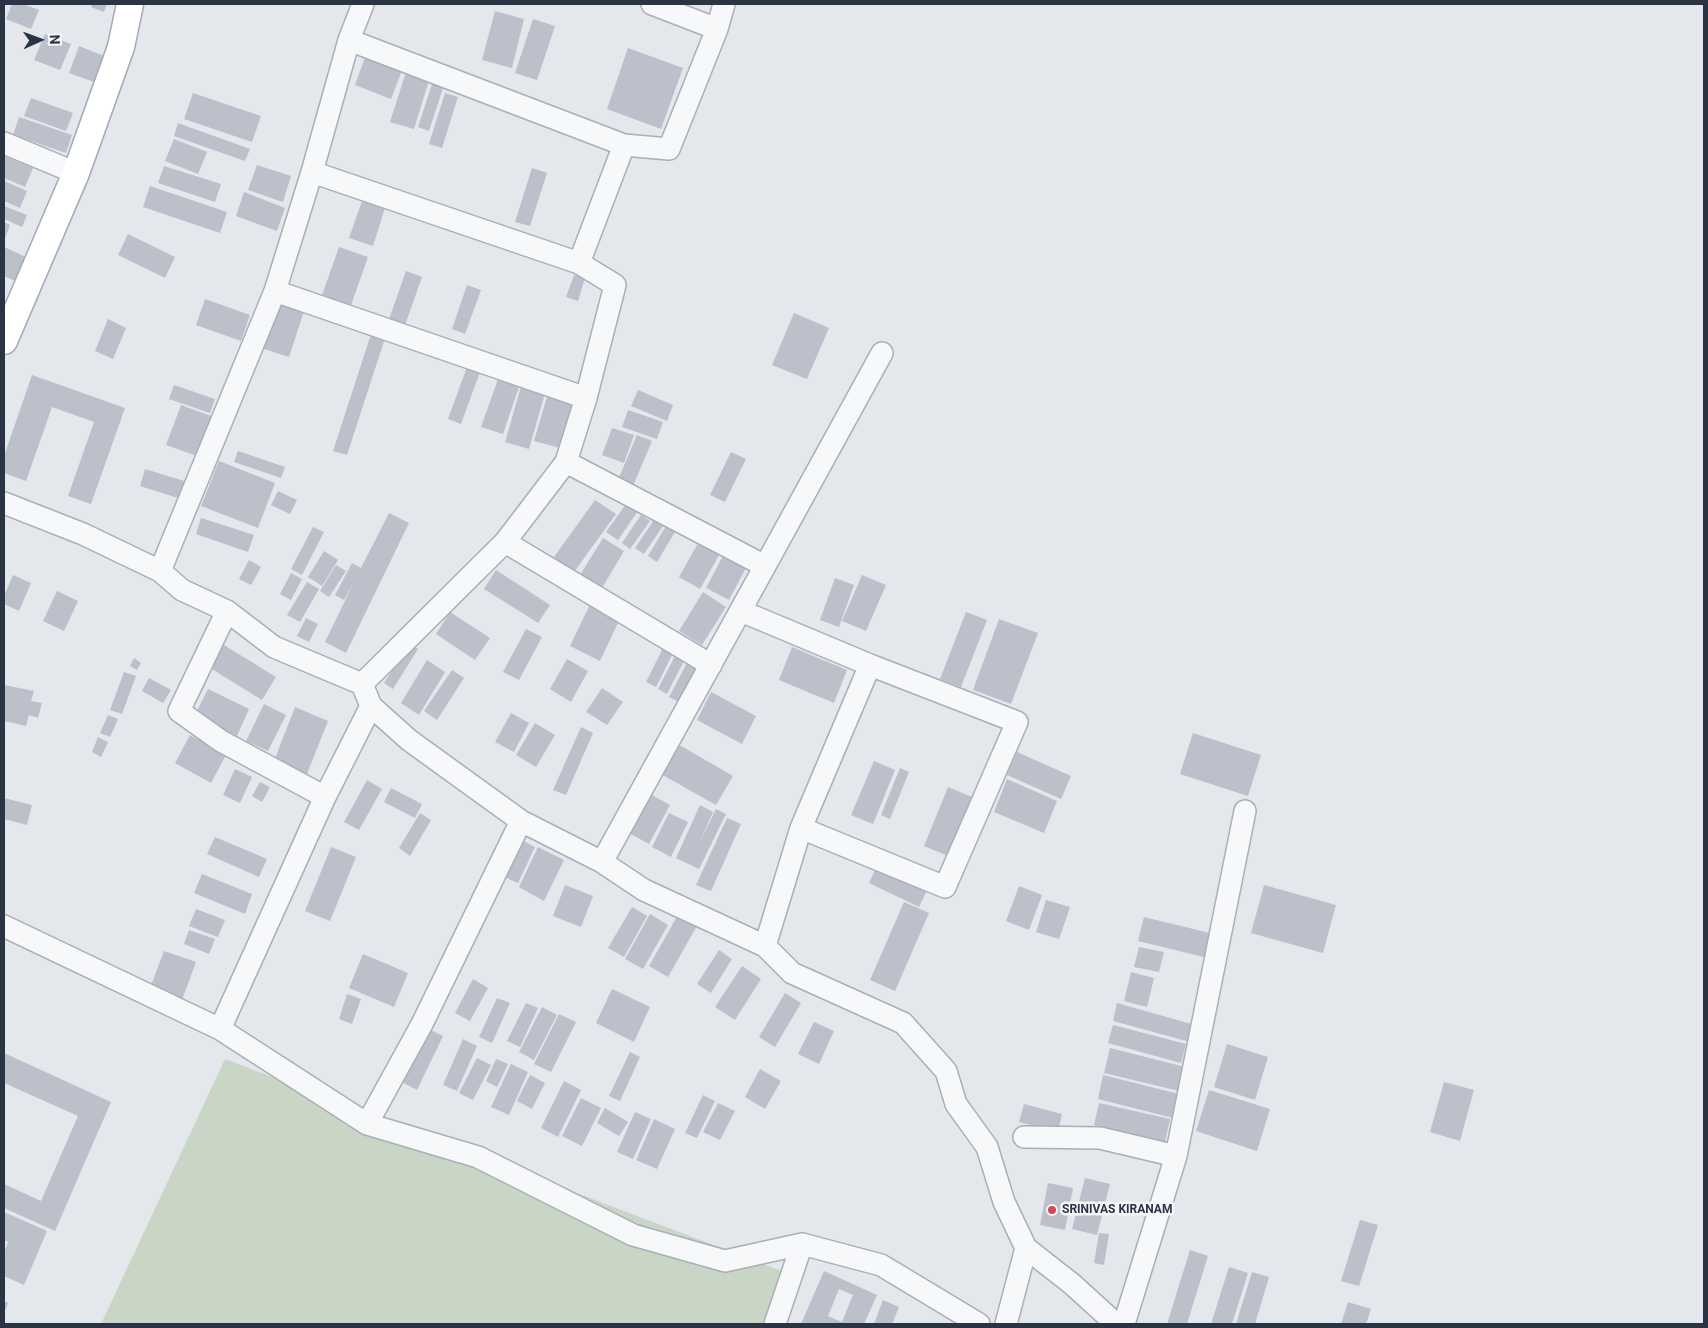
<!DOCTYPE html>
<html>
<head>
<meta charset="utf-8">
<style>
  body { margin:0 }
  #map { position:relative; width:1708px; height:1328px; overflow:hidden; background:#e4e7ec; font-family:Roboto,sans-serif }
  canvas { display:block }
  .frame { position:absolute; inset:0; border:5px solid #2b3445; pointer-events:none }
  .north { position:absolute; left:15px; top:15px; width:50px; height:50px; -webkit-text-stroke:4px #f4f6f9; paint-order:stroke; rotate:88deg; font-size:14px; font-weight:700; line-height:20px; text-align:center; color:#2b3445 }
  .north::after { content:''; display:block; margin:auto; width:18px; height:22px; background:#2b3445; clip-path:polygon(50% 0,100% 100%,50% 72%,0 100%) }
</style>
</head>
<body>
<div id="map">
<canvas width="1708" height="1328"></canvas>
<div class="frame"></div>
<div class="north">N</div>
</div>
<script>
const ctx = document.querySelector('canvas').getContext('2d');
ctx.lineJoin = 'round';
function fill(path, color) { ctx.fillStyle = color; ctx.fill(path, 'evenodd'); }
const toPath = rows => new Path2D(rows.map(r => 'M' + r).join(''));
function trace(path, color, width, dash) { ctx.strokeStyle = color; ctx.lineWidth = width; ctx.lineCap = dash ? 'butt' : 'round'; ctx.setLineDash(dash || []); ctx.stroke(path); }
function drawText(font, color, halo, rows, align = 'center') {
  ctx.font = font + ' Roboto,sans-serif'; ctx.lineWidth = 5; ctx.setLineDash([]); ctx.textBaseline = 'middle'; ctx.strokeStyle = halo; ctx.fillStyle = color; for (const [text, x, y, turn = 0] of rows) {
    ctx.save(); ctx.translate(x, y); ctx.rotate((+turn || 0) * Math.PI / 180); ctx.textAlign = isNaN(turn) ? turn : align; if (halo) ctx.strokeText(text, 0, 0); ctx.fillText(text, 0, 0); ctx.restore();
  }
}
const green = toPath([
  [225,1059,792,1275,776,1324,101,1324]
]);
const building = toPath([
  [12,4,23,4,39,10,31,29,6,19],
  [92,4,107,4,104,12,91,7],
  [495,11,524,19,512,68,482,60],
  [533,19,555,26,537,80,515,73],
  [45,34,71,44,60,70,34,60],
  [79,46,104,56,94,82,69,73],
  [628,48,683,68,661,129,607,109],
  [367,52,404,65,391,99,355,85],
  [407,69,430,77,414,129,390,122],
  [432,84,443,88,429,131,418,127],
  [193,93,261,116,252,142,184,119],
  [445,93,458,97,442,148,429,144],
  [31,98,73,113,66,131,24,116],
  [19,117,72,135,66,153,13,135],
  [178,123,250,149,245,161,174,136],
  [174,139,207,152,198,174,165,161],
  [4,156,33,168,25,187,4,178],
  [257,165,291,176,283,202,248,190],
  [164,166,221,184,215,202,158,183],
  [532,168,547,173,530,226,515,222],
  [4,181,27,191,20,208,4,201],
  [150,186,227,212,220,233,143,207],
  [244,192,285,208,277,231,236,216],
  [362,201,385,208,373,246,349,238],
  [4,206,27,215,22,227,4,219],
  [4,222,10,225,4,241],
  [128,234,175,257,165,278,118,255],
  [4,247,28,258,18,282,4,276],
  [339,247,368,257,350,308,321,298],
  [406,271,422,277,404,328,388,322],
  [574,275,585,278,578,301,566,297],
  [467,285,481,290,465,334,452,329],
  [277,296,306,305,289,357,261,348],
  [205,299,250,315,241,341,196,325],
  [794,313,829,328,807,379,772,365],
  [108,319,126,328,113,359,95,351],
  [372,331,386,335,347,455,333,451],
  [467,367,480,372,461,424,448,419],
  [32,375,125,408,91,504,68,496,94,422,52,407,26,481,4,473,4,456],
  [498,379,519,387,503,434,481,427],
  [522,383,546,390,529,449,505,442],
  [174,385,215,399,210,413,169,399],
  [549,390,575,398,560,448,534,441],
  [638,390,673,405,667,421,631,406],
  [181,405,211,416,197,456,166,445],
  [628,410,663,422,657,439,622,427],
  [612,428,634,435,624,463,602,455],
  [637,435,652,441,633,486,618,480],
  [238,451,285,467,281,478,234,462],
  [731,452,746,459,725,502,710,495],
  [219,461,275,483,258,528,201,506],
  [145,469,184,481,178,498,140,486],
  [278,491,297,500,290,514,271,505],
  [595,500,616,514,574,572,554,557],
  [629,500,640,508,618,540,606,532],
  [389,513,409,523,346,653,325,642,354,582,344,600,335,595,352,563,361,568],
  [641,515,650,521,630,549,622,543],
  [656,517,665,523,644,554,635,548],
  [201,518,254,535,248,552,196,534],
  [666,526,675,532,657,562,648,556],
  [313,527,324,532,302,575,291,569],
  [702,536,723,548,700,589,679,577],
  [603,538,624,551,602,588,580,575],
  [324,551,338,560,322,586,308,577],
  [725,552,748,564,729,600,706,588],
  [249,560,261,567,251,585,239,579],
  [336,565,346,571,329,597,320,591],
  [496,570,550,605,538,623,484,589],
  [291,573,302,579,291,600,280,594],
  [13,575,31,583,19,611,4,604,4,596],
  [862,575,886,585,866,631,842,621],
  [835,578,854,585,839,627,820,620],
  [307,582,319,589,300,622,287,615],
  [57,591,78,601,64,631,43,621],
  [703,592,726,607,702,645,679,631],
  [593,598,623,612,600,661,570,646],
  [450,612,490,638,475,660,436,634],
  [966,612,987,620,961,687,940,679],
  [306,618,318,624,309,642,297,636],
  [999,619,1038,633,1011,704,973,690],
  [526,629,542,637,519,680,503,672],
  [666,642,676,647,656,687,646,682],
  [410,644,418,649,393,689,384,683],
  [224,645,276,677,262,700,210,668],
  [792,647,847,670,834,703,779,680],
  [679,648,688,653,667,694,658,689],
  [690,657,699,662,679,702,669,697],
  [134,658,141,663,137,670,130,666],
  [567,659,588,671,571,702,550,689],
  [427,660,445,672,419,715,401,703],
  [452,670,464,678,437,720,424,711],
  [124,672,136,676,122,714,110,710],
  [149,678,171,690,163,703,142,691],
  [4,685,34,691,31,701,42,703,38,718,29,715,26,726,4,721],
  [602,688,623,702,607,725,586,712],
  [208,689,249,709,237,736,195,715],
  [711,692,756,716,742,744,697,720],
  [264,704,286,715,268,751,246,741],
  [295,707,328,721,307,774,274,761],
  [511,713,529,723,514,752,495,742],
  [108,715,118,719,110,737,100,733],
  [535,723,555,735,536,767,516,755],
  [581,727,593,733,566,795,553,790],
  [1193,733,1261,755,1248,796,1180,774],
  [190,735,226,755,211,783,175,763],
  [98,737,108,742,101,757,92,752],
  [676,743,733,776,716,805,659,773],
  [1017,752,1071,776,1061,799,1007,775],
  [874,761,895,770,873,824,851,815],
  [900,768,909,772,890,819,881,815],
  [235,769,252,777,240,803,223,795],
  [1007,779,1057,801,1044,833,994,812],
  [367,780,382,789,359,830,344,822],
  [260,782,270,787,262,802,252,796],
  [948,787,972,797,948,856,924,846],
  [391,788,422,804,415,818,384,802],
  [650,794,670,805,649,844,629,833],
  [4,798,32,805,27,825,4,819],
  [700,805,713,812,699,844,716,809,726,814,699,869,676,858],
  [420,813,431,820,410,856,399,848],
  [669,813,688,822,671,857,652,847],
  [727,818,741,824,711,891,696,885],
  [215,837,267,859,259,877,207,854],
  [520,839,535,847,518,883,502,876],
  [331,847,356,857,330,921,305,911],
  [538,847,564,860,544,901,519,887],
  [878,864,928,888,919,907,869,883],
  [202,874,252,894,245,914,194,893],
  [565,885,593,896,581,927,553,916],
  [1264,885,1336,905,1323,953,1251,933],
  [1019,886,1042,895,1029,930,1006,921],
  [1046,900,1070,907,1059,939,1036,932],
  [904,902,929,913,895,991,870,980],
  [632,907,647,916,624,957,608,948],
  [196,909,225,920,218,937,189,926],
  [679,913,698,924,668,977,649,966],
  [650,914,668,925,643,969,625,959],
  [1144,917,1214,934,1208,958,1138,941],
  [189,930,215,939,209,954,184,944],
  [1139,947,1164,952,1159,972,1134,967],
  [719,950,732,959,711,993,697,984],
  [164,951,196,962,182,1000,150,988],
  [363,954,408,973,394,1007,349,988],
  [742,966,761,979,735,1020,715,1007],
  [1131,972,1154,978,1147,1007,1124,1001],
  [473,979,488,988,470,1021,455,1013],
  [612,989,650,1007,634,1042,596,1023],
  [785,993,801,1003,775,1047,759,1037],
  [347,994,361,999,352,1024,339,1019],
  [497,998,510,1003,492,1043,479,1037],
  [526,1003,538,1008,520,1047,507,1041],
  [1117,1003,1195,1025,1190,1042,1113,1021],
  [542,1007,557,1015,534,1060,519,1052],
  [559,1014,576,1022,551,1072,534,1064],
  [814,1022,834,1031,819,1064,798,1054],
  [1113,1025,1186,1044,1181,1063,1108,1043],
  [426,1028,443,1036,417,1090,400,1081],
  [463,1039,477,1046,457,1091,443,1085],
  [1227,1044,1268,1057,1255,1100,1214,1087],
  [1110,1048,1185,1067,1179,1091,1104,1073],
  [630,1052,640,1057,620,1101,609,1096],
  [4,1053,111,1102,55,1231,4,1208,4,1184,41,1201,78,1116,4,1083],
  [477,1058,491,1065,473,1100,459,1093],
  [496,1059,508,1064,497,1087,486,1081],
  [511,1064,528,1072,509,1115,491,1107],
  [760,1069,781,1081,765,1109,745,1097],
  [530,1075,545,1083,532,1109,517,1101],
  [1103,1075,1179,1094,1173,1118,1098,1099],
  [564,1081,581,1090,558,1137,541,1128],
  [1444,1082,1474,1090,1460,1141,1430,1132],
  [1209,1090,1270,1109,1257,1151,1196,1131],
  [703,1095,715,1101,697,1138,685,1133],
  [581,1098,601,1108,582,1146,562,1136],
  [718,1103,735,1111,720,1140,703,1132],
  [1099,1103,1170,1119,1165,1142,1094,1125],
  [1024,1104,1062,1114,1058,1132,1019,1122],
  [605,1108,628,1122,619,1136,597,1123],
  [635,1112,651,1119,633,1159,617,1152],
  [654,1119,675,1129,657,1169,636,1160],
  [1085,1178,1110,1184,1097,1235,1072,1229],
  [1048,1183,1073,1188,1065,1230,1040,1225],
  [4,1212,47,1231,24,1285,4,1276,4,1253,8,1242,4,1240],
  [1360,1220,1378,1225,1359,1286,1341,1281],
  [1099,1233,1109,1234,1104,1265,1094,1263],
  [1190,1250,1208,1256,1187,1324,1167,1324],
  [1229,1267,1248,1273,1232,1324,1211,1324],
  [824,1271,877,1295,864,1324,801,1324],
  [839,1289,853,1295,842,1322,828,1316],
  [1252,1272,1269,1277,1255,1324,1236,1324],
  [883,1300,899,1307,892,1324,874,1324],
  [4,1301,8,1303,4,1314],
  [1348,1302,1371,1309,1366,1324,1341,1324]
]);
const minor = toPath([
  [363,4,349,40,624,145,669,149,717,29,724,4],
  [652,4,717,29],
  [349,40,312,172,579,263,624,145],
  [4,143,76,173],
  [312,172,275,291,586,398,615,285,579,263],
  [566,462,765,566,602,862],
  [4,503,83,534,160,571,182,590,227,611,274,647,362,684,371,706,409,740,521,821,602,862,644,890,765,946,792,973,903,1023,946,1071,956,1104,987,1147,1004,1202,1026,1248,1072,1284,1116,1324],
  [505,542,711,665],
  [765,566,882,353],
  [160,571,275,291],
  [227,611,179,711,221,741,325,797],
  [741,611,870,665,801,828,765,946],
  [362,684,505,542,566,462,586,398],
  [801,828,945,887,1017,722,870,665],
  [4,926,220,1029,325,797,371,706],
  [220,1029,367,1124,478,1157,633,1235,725,1261,802,1244,881,1265,979,1324],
  [367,1124,422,1024,521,821],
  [1024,1137,1100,1138,1176,1156,1124,1324],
  [1176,1156,1245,811],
  [775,1324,802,1244],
  [1006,1324,1026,1248]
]);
const major = toPath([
  [4,341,76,173,121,47,130,4]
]);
const markers = [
  [1052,1210,5,"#d1495b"]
];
const poiNames = [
  ["SRINIVAS KIRANAM",1062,1210]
];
fill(green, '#c9d6c5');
fill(building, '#bbc0ca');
trace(minor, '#a9aeb7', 24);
trace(major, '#a3abb8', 29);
trace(minor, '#f7f8fa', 21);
trace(major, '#fff', 26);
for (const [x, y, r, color] of markers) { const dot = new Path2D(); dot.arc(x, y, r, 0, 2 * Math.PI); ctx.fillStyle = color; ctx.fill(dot); trace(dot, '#f4f6f9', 2); }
drawText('bold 12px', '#2b3445', '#f4f6f9', poiNames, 'left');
</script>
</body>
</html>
